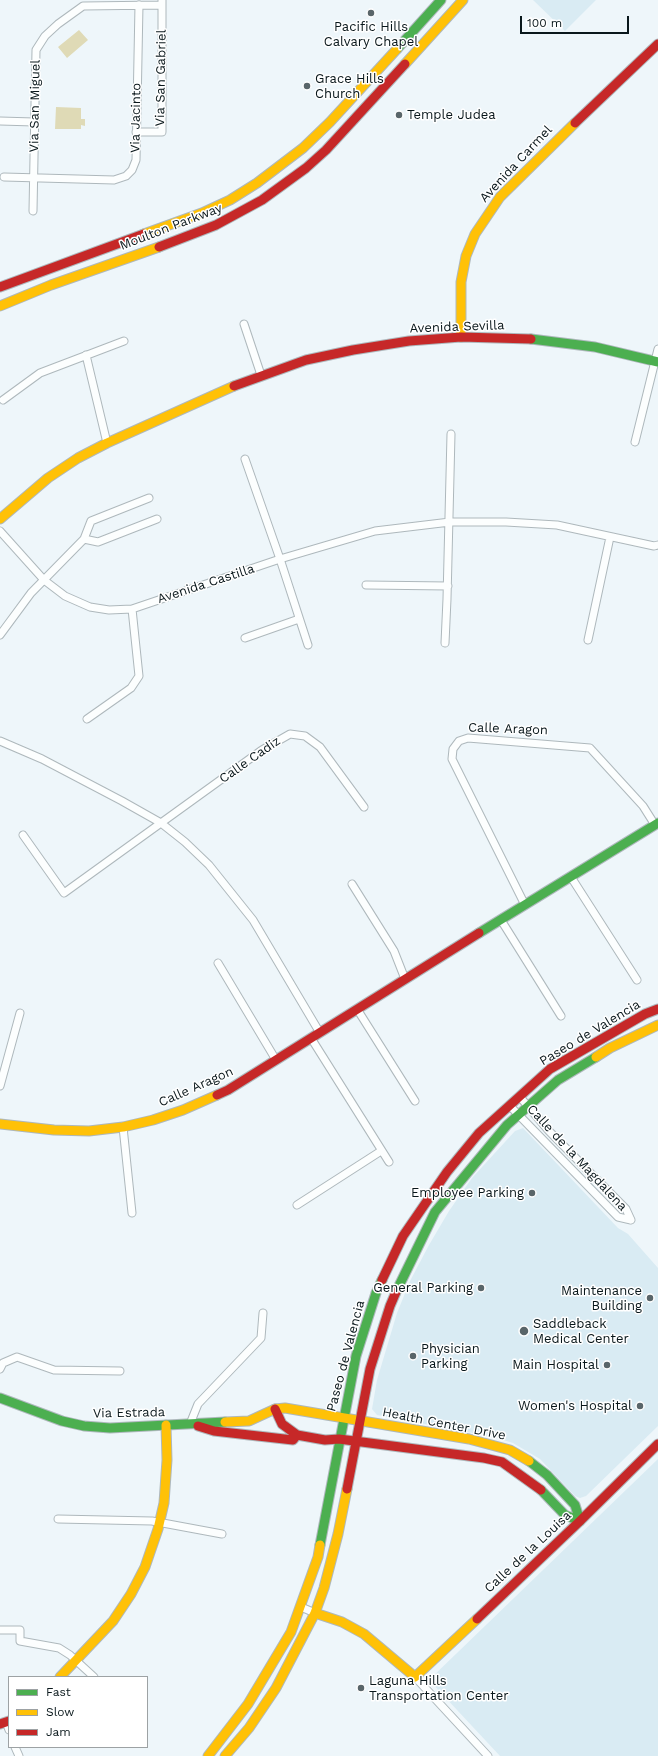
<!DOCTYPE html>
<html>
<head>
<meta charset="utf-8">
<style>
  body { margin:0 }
  #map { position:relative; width:658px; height:1756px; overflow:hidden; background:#eef6fa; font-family:"Work Sans",sans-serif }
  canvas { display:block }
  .legend { position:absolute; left:8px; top:1676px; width:140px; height:72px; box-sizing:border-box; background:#fff; border:1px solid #9da2a4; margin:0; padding:5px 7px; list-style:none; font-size:12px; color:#09171b }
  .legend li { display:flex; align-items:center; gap:8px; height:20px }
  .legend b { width:20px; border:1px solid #9da2a4 }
  .scale { position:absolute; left:520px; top:16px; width:109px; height:18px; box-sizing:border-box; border:2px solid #09171b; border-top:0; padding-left:5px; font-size:12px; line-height:14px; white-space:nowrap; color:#09171b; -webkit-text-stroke:3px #fff; paint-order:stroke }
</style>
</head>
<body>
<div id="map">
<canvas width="658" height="1756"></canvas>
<ul class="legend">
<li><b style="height:5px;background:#4caf50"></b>Fast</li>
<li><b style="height:5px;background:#ffc107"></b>Slow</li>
<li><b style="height:5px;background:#c62828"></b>Jam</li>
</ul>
<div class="scale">100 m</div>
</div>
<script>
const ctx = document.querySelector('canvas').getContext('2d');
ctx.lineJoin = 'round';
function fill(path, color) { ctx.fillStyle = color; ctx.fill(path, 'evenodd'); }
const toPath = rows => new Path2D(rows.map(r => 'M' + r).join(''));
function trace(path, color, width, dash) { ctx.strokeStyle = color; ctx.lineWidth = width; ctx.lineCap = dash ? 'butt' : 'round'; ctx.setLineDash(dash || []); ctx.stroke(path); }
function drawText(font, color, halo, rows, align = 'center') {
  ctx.font = font + ' "Work Sans",sans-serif'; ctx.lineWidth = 3; ctx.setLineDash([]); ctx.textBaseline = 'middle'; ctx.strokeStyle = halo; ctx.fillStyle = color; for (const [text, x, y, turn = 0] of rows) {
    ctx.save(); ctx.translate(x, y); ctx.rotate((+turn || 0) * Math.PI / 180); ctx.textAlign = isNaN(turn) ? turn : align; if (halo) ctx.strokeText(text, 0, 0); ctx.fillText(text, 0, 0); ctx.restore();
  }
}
const built = toPath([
  [533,0,596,0,565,31],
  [523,1128,618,1228,628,1234,658,1268,658,1426,586,1496,580,1498,575,1496,540,1459,513,1443,494,1437,377,1415,372,1409,377,1380,397,1313,410,1281,429,1245,449,1211,472,1178,515,1131],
  [658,1459,658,1756,500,1756,429,1680]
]);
const green = toPath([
  [79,30,88,40,67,58,58,47],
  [56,107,81,108,81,119,85,119,85,126,81,125,81,129,55,129]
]);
const street = toPath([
  [0,121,34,122],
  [136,132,162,132,162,0],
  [4,177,114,180,126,176,132,170,136,160,139,5],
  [33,211,36,50,45,36,58,24,83,6,162,5],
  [244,324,261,375],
  [86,355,107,443],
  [3,400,40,373,124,341],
  [635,442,658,349],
  [245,459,280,559,308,645],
  [0,531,44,580,65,596,90,607,109,610,132,609,280,559,375,531,450,522,506,522,557,525,654,546,658,545],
  [84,539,98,542,157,519],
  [366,585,448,586],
  [0,635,31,593,84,539,91,521,149,498],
  [245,638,299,619],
  [588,640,610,537],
  [445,643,447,599,451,434],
  [87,719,131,688,139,676,132,609],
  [0,741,42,759,122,801,161,823,185,842,209,865,253,920,320,1033],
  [23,835,64,893,262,750,290,734,305,736,320,747,364,807],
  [571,877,637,980],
  [352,884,394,951,405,979],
  [525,905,452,759,453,749,459,741,468,738,590,748,643,806,655,825],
  [501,920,561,1016],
  [218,963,276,1060],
  [357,1009,415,1101],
  [311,1038,389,1162],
  [0,1086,20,1013],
  [520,1097,549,1131,626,1209,631,1220],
  [510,1106,618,1217,631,1220],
  [123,1127,132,1213],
  [297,1205,381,1151],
  [0,1369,3,1363,17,1357,54,1370,120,1371],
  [190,1424,198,1404,261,1338,263,1313],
  [58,1519,152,1521,222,1534],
  [301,1607,315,1613],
  [0,1630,20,1630,20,1641,59,1648,70,1655,94,1677],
  [415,1677,488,1756],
  [6,1722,9,1730],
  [15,1747,19,1756]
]);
const fast = toPath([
  [397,49,441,0],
  [531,339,595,347,658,362],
  [479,933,658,823],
  [396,1292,435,1212,507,1125,558,1080,596,1057],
  [0,1398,62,1421,84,1426,110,1428,225,1422],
  [529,1461,547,1475,575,1505,580,1521],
  [541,1490,565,1515,580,1521],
  [320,1545,356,1356,376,1293,382,1280]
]);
const slow = toPath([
  [405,64,463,0],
  [144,234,202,213,230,200,257,183,303,148,330,122,397,49],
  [0,306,51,285,159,247],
  [461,337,461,282,466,256,475,234,500,197,575,123],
  [0,519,48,478,78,458,107,443,234,386],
  [596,1057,610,1048,658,1025],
  [0,1124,54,1130,89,1131,123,1127,153,1120,183,1110,217,1095],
  [225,1422,249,1421,275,1409,285,1408,469,1439,510,1450,529,1461],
  [315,1613,342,1622,364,1634,415,1677,477,1619],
  [60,1677,113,1621,131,1594,145,1567,158,1529,164,1503,167,1460,166,1425],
  [208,1756,248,1704,291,1632,318,1557,320,1545],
  [225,1756,249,1728,276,1688,315,1613,324,1588,338,1534,347,1489]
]);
const jam = toPath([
  [575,123,658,44],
  [159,247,216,225,262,200,306,168,326,150,405,64],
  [0,287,144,234],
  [234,386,306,360,353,350,409,341,461,337,531,339],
  [217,1095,228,1090,479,933],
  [382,1280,403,1236,447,1172,479,1133,550,1069,645,1014,658,1009],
  [275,1409,282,1424,297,1435,325,1440,339,1439,484,1458,502,1462,541,1490],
  [198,1426,214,1431,293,1440,297,1435],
  [347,1489,370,1369,390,1306,396,1292],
  [477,1619,580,1521,658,1444],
  [0,1724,9,1721]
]);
const markers = [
  [371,13,4,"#596569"],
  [307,86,4,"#596569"],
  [399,115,4,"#596569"],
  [532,1193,4,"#596569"],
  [481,1288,4,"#596569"],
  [650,1298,4,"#596569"],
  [524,1331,5,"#596569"],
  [413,1356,4,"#596569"],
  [607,1365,4,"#596569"],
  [640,1406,4,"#596569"],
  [361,1688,4,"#596569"]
];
const poiNames = [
  ["Pacific Hills",371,27,"center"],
  ["Calvary Chapel",371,42,"center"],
  ["Grace Hills",315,79],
  ["Church",315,94],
  ["Temple Judea",407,115],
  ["Employee Parking",524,1193,"right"],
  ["General Parking",473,1288,"right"],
  ["Maintenance",642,1291,"right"],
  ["Building",642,1306,"right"],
  ["Saddleback",533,1324],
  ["Medical Center",533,1339],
  ["Physician",421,1349],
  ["Parking",421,1364],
  ["Main Hospital",599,1365,"right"],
  ["Women's Hospital",632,1406,"right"],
  ["Laguna Hills",369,1681],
  ["Transportation Center",369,1696]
];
const streetNames = [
  ["Via San Gabriel",161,78,-89],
  ["Via San Miguel",35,106,-89],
  ["Via Jacinto",136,118,-89],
  ["Avenida Carmel",516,164,-47],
  ["Moulton Parkway",171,227,-21],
  ["Avenida Sevilla",457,327,-2],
  ["Avenida Castilla",206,584,-18],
  ["Calle Aragon",508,729,2],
  ["Calle Cadiz",250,760,-35],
  ["Paseo de Valencia",590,1033,-31],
  ["Calle Aragon",196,1087,-24],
  ["Calle de la Magdalena",577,1158,47],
  ["Paseo de Valencia",346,1356,-75],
  ["Via Estrada",129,1413,-1],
  ["Health Center Drive",444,1424,11],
  ["Calle de la Louisa",528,1552,-43]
];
fill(built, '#d9ebf3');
fill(green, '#dfdab6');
trace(street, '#aeb8bc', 9);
trace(fast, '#aeb8bc', 11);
trace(slow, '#aeb8bc', 11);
trace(jam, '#aeb8bc', 11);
trace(street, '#fcfefe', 7);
trace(fast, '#4caf50', 9);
trace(slow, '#ffc107', 9);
trace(jam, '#c62828', 9);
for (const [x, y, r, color] of markers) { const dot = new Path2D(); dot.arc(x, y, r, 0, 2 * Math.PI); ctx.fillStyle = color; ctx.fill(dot); trace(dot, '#fff', 1.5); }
drawText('13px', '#09171b', '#fff', poiNames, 'left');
drawText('13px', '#09171b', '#fff', streetNames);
</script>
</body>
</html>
